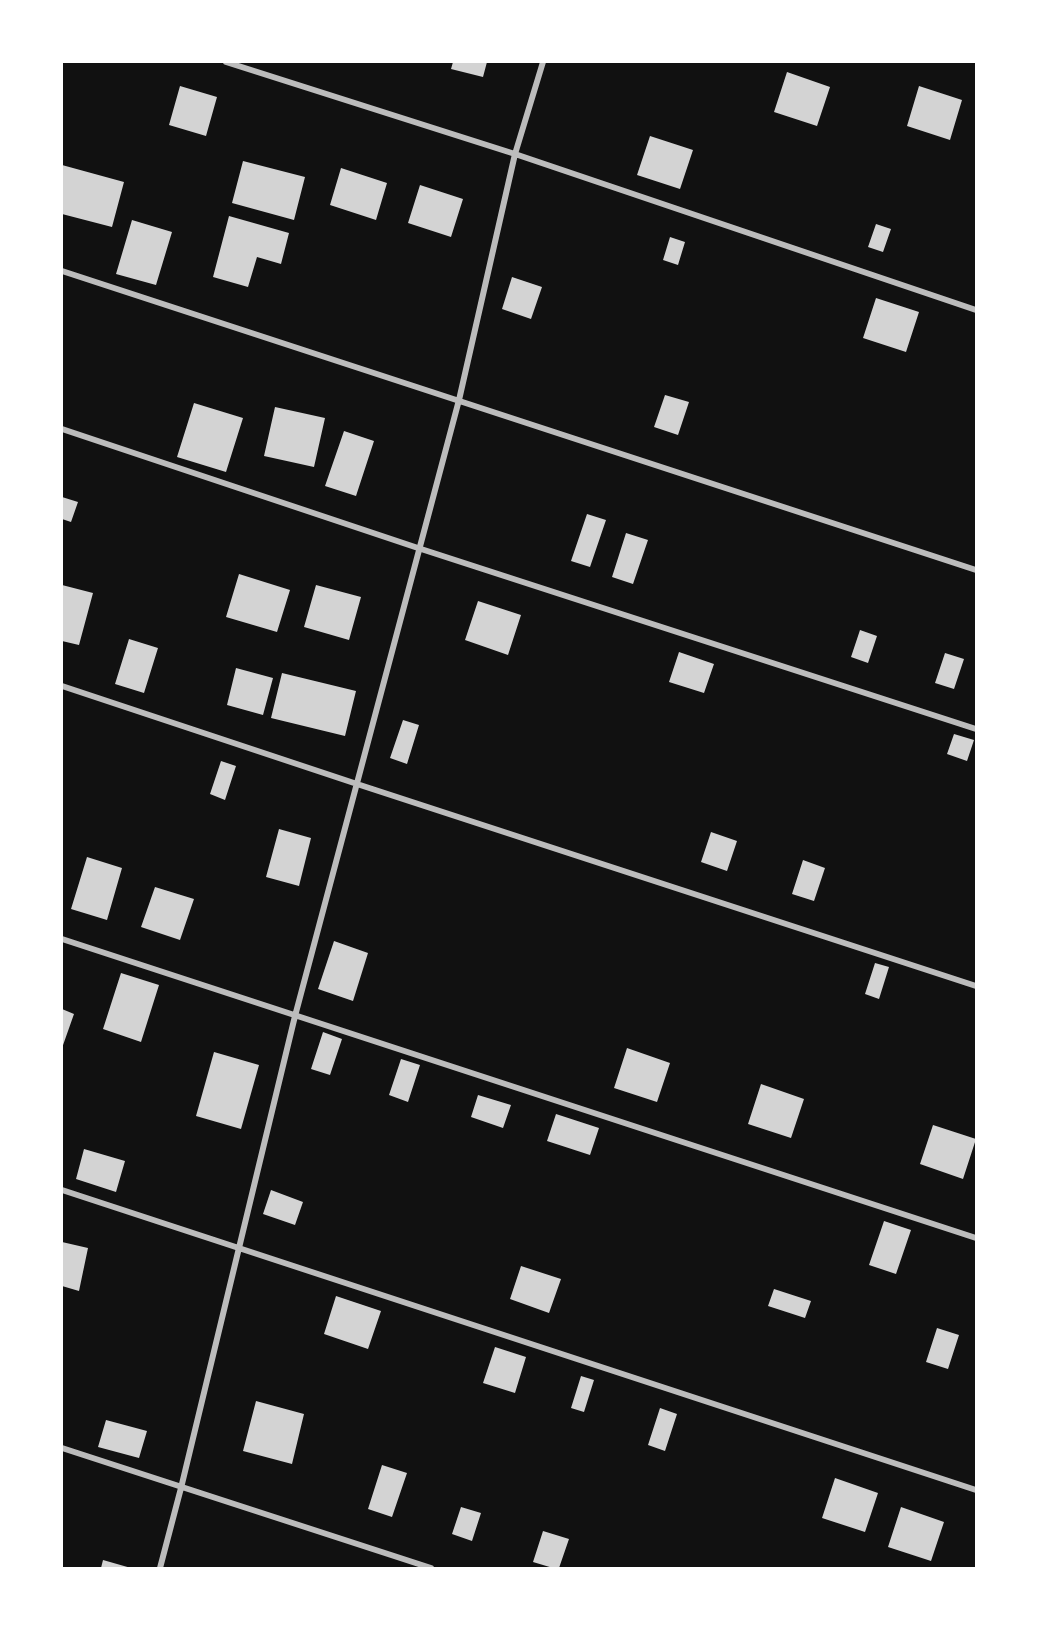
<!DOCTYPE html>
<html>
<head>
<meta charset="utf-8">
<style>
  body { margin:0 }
  #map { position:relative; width:1038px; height:1630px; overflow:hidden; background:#111; font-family:"DM Sans",sans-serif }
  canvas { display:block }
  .frame { position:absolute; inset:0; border:63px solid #fff; pointer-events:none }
</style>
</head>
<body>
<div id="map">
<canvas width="1038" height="1630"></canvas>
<div class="frame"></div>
</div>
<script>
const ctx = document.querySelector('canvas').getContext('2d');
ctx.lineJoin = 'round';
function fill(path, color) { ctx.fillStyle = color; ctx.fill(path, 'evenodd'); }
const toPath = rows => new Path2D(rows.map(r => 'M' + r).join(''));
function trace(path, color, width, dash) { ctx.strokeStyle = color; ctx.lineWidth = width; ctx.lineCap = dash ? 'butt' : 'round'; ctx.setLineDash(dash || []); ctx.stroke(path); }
const building = toPath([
  [453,62,487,62,483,77,451,69],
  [787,72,830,87,817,126,774,112],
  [180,86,217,97,206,136,169,125],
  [919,86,962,100,950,140,907,126],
  [650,136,693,150,680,189,637,175],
  [243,161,305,177,294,220,232,203],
  [62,165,124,182,112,227,62,214],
  [341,168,387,183,376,220,330,205],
  [420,185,463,199,451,237,408,223],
  [229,216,289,233,281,264,257,257,248,287,213,277],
  [132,220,172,232,156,285,116,274],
  [876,224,891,229,883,252,868,247],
  [670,237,685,242,678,265,663,260],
  [512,277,542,287,531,319,502,309],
  [876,298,919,312,906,352,863,338],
  [665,395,689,402,678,435,654,427],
  [194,403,243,418,226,472,177,457],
  [275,407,325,418,314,467,264,456],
  [344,431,374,441,356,496,325,486],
  [62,497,78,502,71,522,62,519],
  [587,514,606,520,590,567,571,561],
  [626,533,648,540,633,584,612,577],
  [239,574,290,590,277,632,226,617],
  [62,585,93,593,79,645,62,641],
  [316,585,361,597,349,640,304,627],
  [478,601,521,615,508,655,465,640],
  [860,630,877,636,868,663,851,657],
  [129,639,158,648,144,693,115,684],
  [679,652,714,664,704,693,669,682],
  [945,653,964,659,954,689,935,683],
  [236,668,273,678,263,715,227,705],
  [282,673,356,691,345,736,271,718],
  [403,720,419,725,407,764,390,758],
  [954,734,974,740,967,761,947,754],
  [221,761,236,766,225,800,210,794],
  [279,829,311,838,299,886,266,877],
  [711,832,737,841,727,871,701,862],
  [87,857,122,868,107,920,71,909],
  [803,860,825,868,814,901,792,894],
  [155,887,194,899,180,940,141,927],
  [334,941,368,953,353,1001,318,989],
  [875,963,889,967,879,999,865,994],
  [121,973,159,985,141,1042,103,1029],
  [62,1009,74,1014,62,1048],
  [323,1032,342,1039,330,1075,311,1069],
  [627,1048,670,1063,657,1102,614,1088],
  [214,1052,259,1065,241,1129,196,1116],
  [401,1059,420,1065,408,1102,389,1095],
  [761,1084,804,1099,791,1138,748,1124],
  [478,1095,511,1105,503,1128,471,1117],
  [556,1114,599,1128,590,1155,547,1141],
  [933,1125,976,1139,963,1179,920,1164],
  [84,1149,125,1161,116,1192,76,1179],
  [271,1190,303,1202,295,1225,263,1214],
  [884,1221,911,1230,896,1274,869,1265],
  [62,1242,88,1248,79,1291,62,1286],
  [521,1266,561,1279,549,1313,510,1299],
  [774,1289,811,1301,805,1318,768,1306],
  [336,1296,381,1311,368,1349,324,1334],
  [937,1328,959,1335,948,1369,926,1362],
  [495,1347,526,1357,515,1393,483,1383],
  [581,1376,594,1380,584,1412,571,1408],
  [256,1401,304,1414,292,1464,243,1451],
  [660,1408,677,1414,665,1451,648,1445],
  [106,1420,147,1431,139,1458,98,1447],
  [382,1465,407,1473,392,1517,368,1509],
  [835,1478,878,1493,865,1532,822,1518],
  [461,1507,481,1513,472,1541,452,1534],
  [901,1507,944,1522,931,1561,888,1547],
  [543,1531,569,1539,559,1568,553,1568,533,1562],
  [103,1560,131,1568,101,1568]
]);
const minor = toPath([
  [226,62,515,154,976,310],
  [62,271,976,570],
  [62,429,418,548,976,729],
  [62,686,357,784,976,986],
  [62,939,976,1238],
  [62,1190,976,1490],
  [62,1448,431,1568],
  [160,1568,181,1488,295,1016,459,400,515,154,543,62]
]);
fill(building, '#d3d3d3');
trace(minor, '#bcbcbc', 6);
</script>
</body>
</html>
